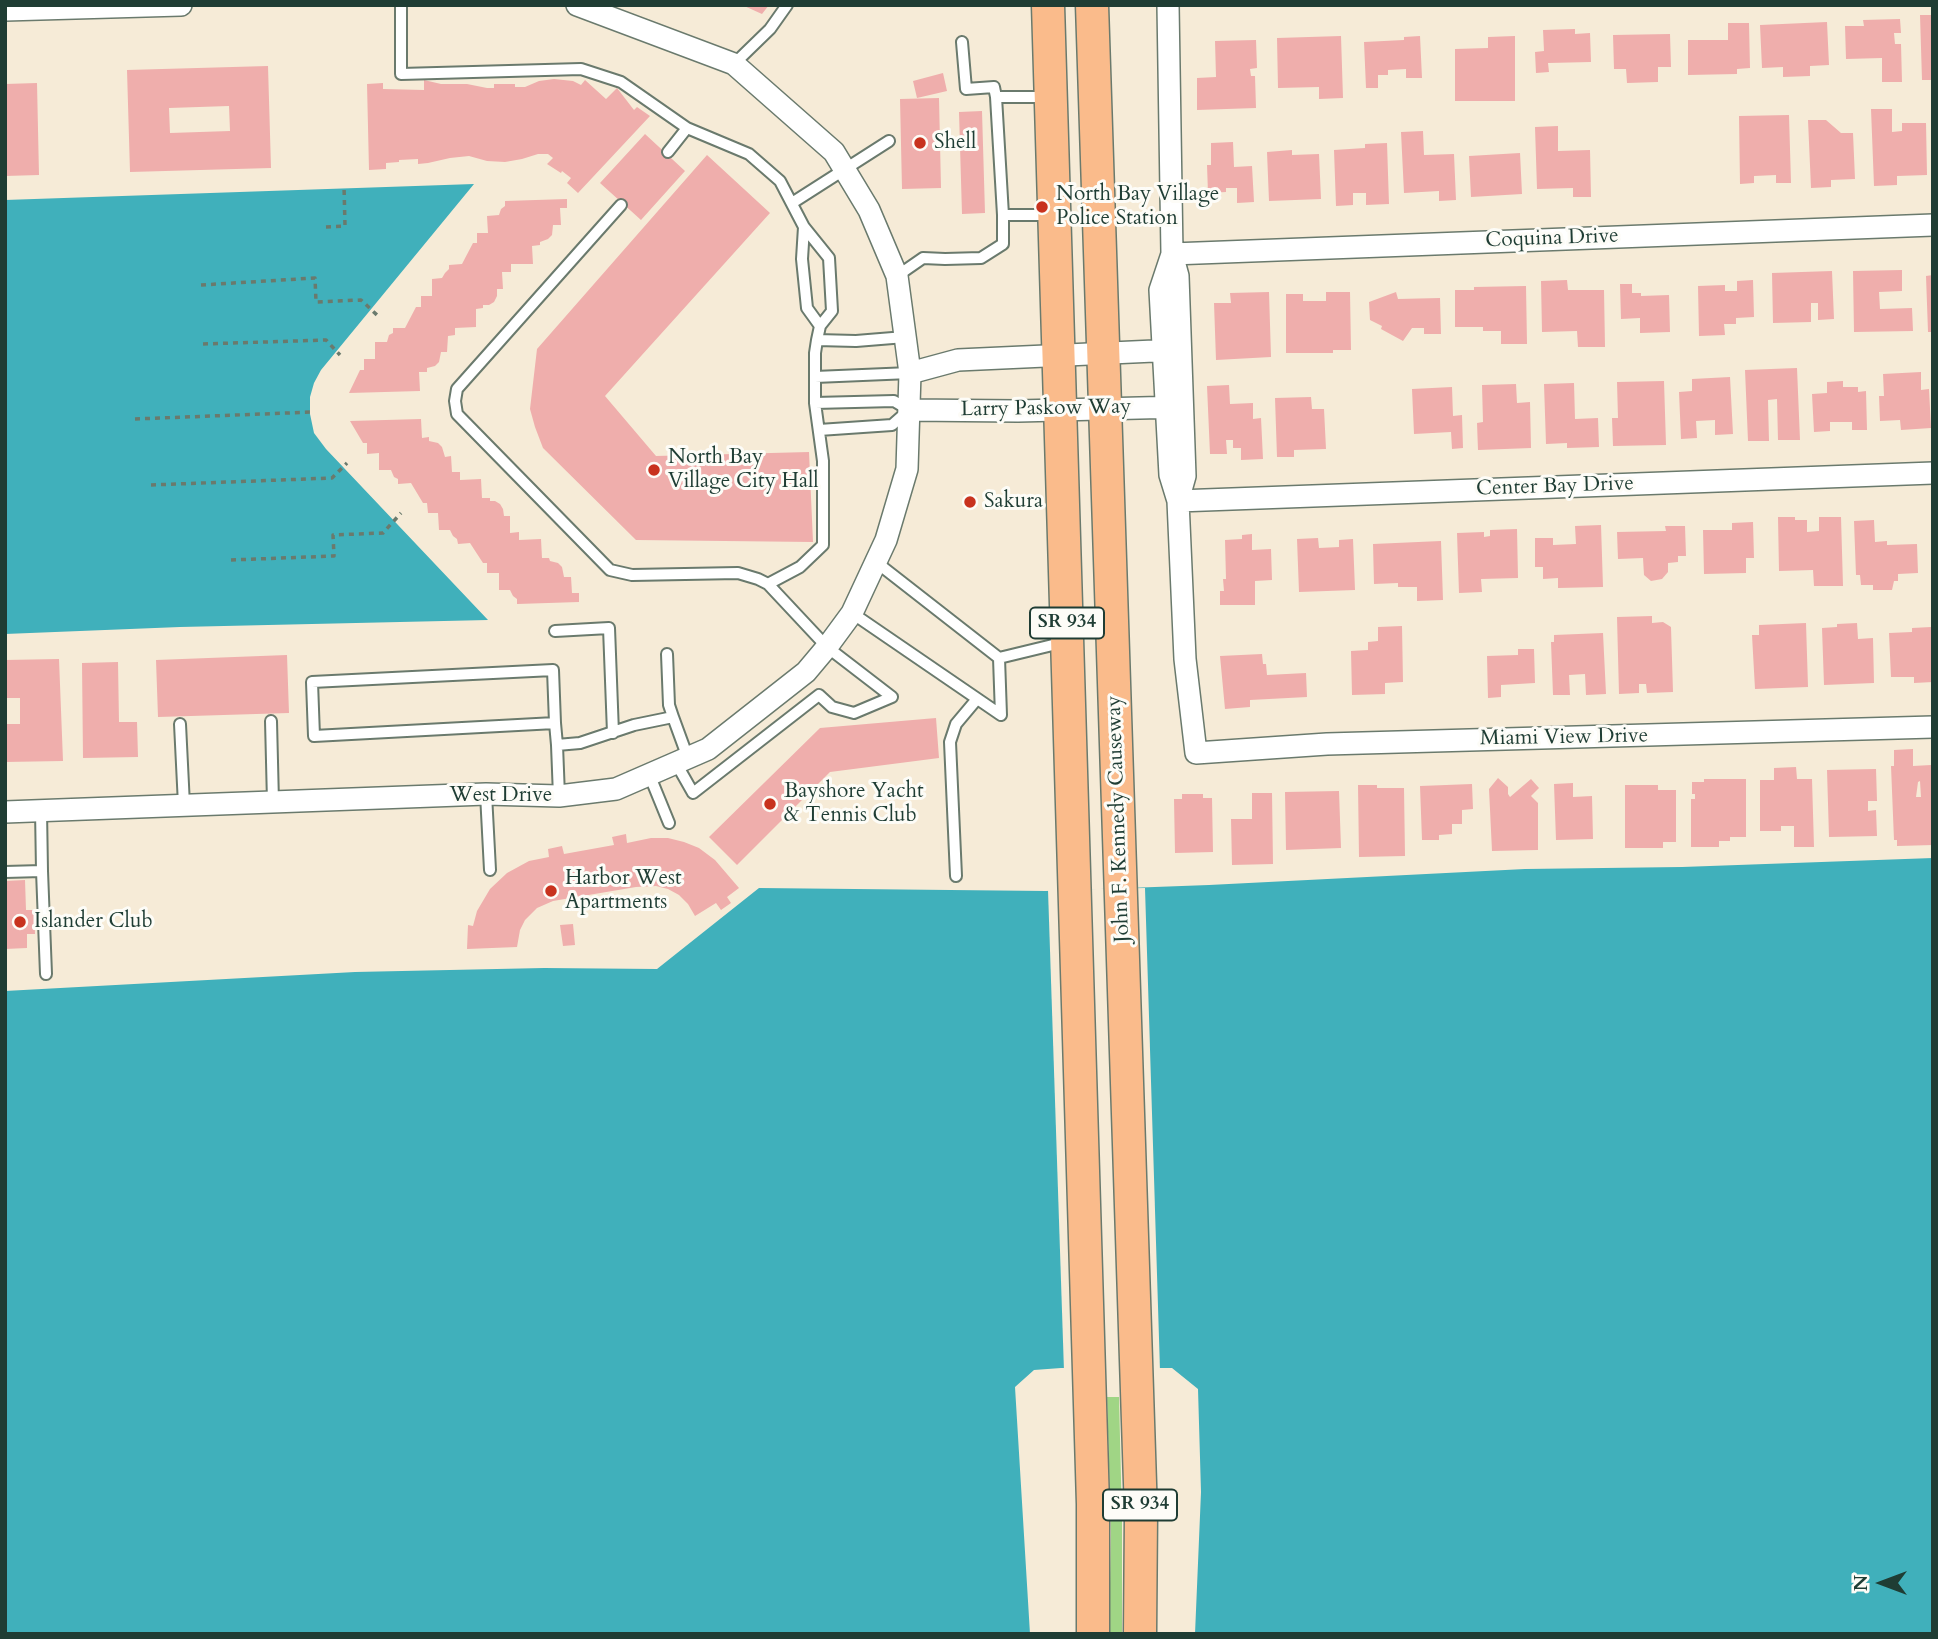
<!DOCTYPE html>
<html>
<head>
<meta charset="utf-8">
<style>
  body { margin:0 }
  #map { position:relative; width:1938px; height:1639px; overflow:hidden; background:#f6ebd7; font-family:Cardo,serif }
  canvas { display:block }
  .frame { position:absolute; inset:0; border:7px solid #1f3d34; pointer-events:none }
  .north { position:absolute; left:1847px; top:1548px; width:70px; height:70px; -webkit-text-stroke:5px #fdfcf7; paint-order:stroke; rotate:270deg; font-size:19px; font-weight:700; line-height:28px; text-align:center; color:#1f3d34 }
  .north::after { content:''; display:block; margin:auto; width:24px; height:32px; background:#1f3d34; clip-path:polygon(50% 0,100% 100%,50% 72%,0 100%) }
</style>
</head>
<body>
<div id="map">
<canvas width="1938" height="1639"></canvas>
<div class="frame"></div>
<div class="north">N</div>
</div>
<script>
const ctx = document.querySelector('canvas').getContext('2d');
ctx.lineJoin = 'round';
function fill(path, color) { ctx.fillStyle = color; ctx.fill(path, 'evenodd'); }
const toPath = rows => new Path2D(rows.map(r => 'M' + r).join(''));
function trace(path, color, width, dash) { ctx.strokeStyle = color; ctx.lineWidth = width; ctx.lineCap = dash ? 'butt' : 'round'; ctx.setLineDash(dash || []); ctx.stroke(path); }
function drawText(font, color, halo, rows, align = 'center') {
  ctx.font = font + ' Cardo,serif'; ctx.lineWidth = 6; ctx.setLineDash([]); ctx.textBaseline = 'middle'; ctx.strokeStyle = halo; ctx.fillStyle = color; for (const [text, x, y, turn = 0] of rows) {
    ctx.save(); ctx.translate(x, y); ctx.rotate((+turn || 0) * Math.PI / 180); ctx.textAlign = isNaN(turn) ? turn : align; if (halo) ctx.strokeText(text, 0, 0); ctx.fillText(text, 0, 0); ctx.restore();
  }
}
const green = toPath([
  [1107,1397,1119,1397,1122,1520,1122,1634,1109,1634,1111,1533]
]);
const water = toPath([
  [474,184,321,370,314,383,310,397,310,414,314,433,326,449,488,620,180,627,5,634,5,200],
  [1933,858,1933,1634,1195,1634,1201,1492,1198,1389,1172,1368,1061,1368,1034,1370,1015,1387,1030,1634,5,1634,5,991,355,972,544,968,657,969,759,888,1046,891,1209,885,1525,869,1682,867]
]);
const pier = toPath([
  [1145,888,1160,1371,1064,1371,1048,890]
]);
const building = toPath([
  [742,5,769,5,762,14],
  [1920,15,1933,15,1933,80,1922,80],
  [1900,19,1901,33,1894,33,1895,44,1901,44,1902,82,1882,82,1882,58,1846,59,1845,26,1864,26,1863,20],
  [1827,22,1829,65,1810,66,1810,76,1783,77,1783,67,1762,68,1760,25],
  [1728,23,1749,23,1750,68,1737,69,1737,74,1688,75,1688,40,1728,40],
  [1575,29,1575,34,1590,33,1591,62,1548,63,1549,72,1536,73,1535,52,1544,51,1543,30],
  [1670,34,1671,67,1658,67,1658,82,1627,83,1626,69,1614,69,1613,35],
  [1341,36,1343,98,1319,99,1319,87,1278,88,1277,38],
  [1420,36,1422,78,1406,78,1406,69,1388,70,1388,75,1378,75,1378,88,1366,88,1364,42,1404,40,1404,37],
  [1515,36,1515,101,1455,101,1455,49,1488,48,1488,37],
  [1256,40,1257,68,1250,69,1251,76,1255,76,1256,108,1197,110,1197,78,1216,77,1215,41],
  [268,66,271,168,130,172,127,70],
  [229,106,230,131,170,133,169,108],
  [943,73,947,91,917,98,913,81],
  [554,79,573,81,581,85,585,80,606,99,617,88,634,110,637,107,650,116,578,193,567,183,571,178,562,171,561,173,547,164,553,158,548,154,538,154,522,159,505,162,487,161,469,156,450,158,428,163,418,164,418,159,399,160,399,162,386,163,386,169,369,170,367,84,383,83,383,89,424,90,424,80,441,84,467,84,487,88,494,88,494,84,515,84,515,87,525,87,539,81],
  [37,83,39,175,5,176,5,84],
  [939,98,941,188,902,189,900,99],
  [1871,109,1892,109,1892,132,1902,131,1902,123,1926,123,1927,175,1897,176,1897,185,1874,186],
  [982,111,985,213,962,214,959,112],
  [1789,115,1791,183,1776,183,1776,175,1754,176,1754,183,1740,184,1739,116],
  [1808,120,1826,120,1841,133,1853,133,1855,179,1831,180,1831,187,1811,188],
  [1558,126,1558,151,1590,150,1591,197,1573,197,1573,188,1537,189,1535,127],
  [1423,131,1424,155,1454,154,1456,200,1439,201,1439,191,1404,193,1401,132],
  [645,134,685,171,641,220,600,183],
  [1233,142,1234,167,1252,166,1254,202,1237,203,1237,188,1226,188,1226,192,1208,193,1207,165,1211,165,1211,143],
  [1387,143,1389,204,1366,205,1366,193,1353,193,1353,205,1336,206,1334,150,1365,148,1365,144],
  [1292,150,1292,155,1319,154,1321,199,1269,201,1267,152],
  [1520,153,1522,194,1471,197,1469,156],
  [707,155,770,213,605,396,656,456,809,452,813,542,636,540,543,448,535,427,530,409,537,349],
  [567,199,567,208,560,208,561,225,553,225,552,235,548,239,540,242,540,245,532,246,533,264,511,264,511,272,502,272,503,289,497,289,497,296,494,302,489,305,483,305,483,308,476,309,476,327,455,328,455,335,448,336,447,352,441,352,439,362,435,366,427,368,427,372,419,372,420,391,349,393,360,370,364,370,364,359,375,359,375,342,387,342,389,335,393,333,393,328,405,328,416,307,421,307,421,296,432,296,432,279,442,278,445,273,449,269,449,265,462,264,473,243,477,243,477,233,488,233,487,216,499,215,501,209,505,206,505,201],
  [1902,270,1902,291,1879,292,1880,309,1912,308,1913,331,1854,332,1853,271],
  [1832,271,1834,319,1818,320,1818,303,1811,303,1811,322,1773,323,1772,273],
  [1933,275,1933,332,1928,332,1926,276],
  [1567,280,1568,290,1604,290,1605,347,1578,347,1577,331,1542,332,1541,281],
  [1753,280,1754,317,1736,318,1736,324,1724,324,1725,335,1699,336,1698,286,1725,285,1725,291,1737,291,1737,281],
  [1620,284,1632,284,1632,293,1641,293,1641,296,1669,295,1670,332,1640,333,1640,318,1621,319],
  [1526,286,1527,344,1501,344,1501,331,1483,331,1483,327,1455,327,1455,290,1474,290,1474,287],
  [1269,292,1271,357,1216,360,1214,303,1231,303,1230,293],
  [1326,292,1350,292,1351,350,1333,350,1333,353,1286,353,1286,294,1303,294,1303,301,1326,301],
  [1396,292,1398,299,1440,298,1441,334,1424,334,1424,328,1412,328,1403,341,1381,329,1382,326,1370,320,1369,302],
  [1797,368,1800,440,1778,440,1777,399,1768,400,1769,441,1748,441,1745,370],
  [1921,372,1921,390,1929,389,1931,428,1901,430,1900,420,1880,421,1879,396,1884,396,1883,374],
  [1730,377,1733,434,1715,435,1715,420,1696,421,1697,438,1681,439,1679,392,1692,391,1692,379],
  [1664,381,1666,445,1613,446,1612,418,1618,418,1617,382],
  [1843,381,1843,387,1858,387,1858,392,1866,391,1867,430,1852,430,1852,422,1830,422,1830,431,1814,432,1812,394,1827,393,1827,382],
  [1574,383,1575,419,1598,418,1599,447,1567,448,1567,443,1546,444,1544,384],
  [1516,384,1517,403,1530,402,1531,448,1478,450,1477,423,1483,422,1482,385],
  [1229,385,1230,404,1253,403,1253,419,1261,418,1263,459,1241,460,1241,448,1233,448,1233,440,1226,440,1227,454,1210,454,1207,386],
  [1452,387,1453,416,1462,415,1463,448,1452,449,1451,432,1414,434,1412,389],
  [1311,397,1312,409,1324,409,1326,449,1294,450,1294,457,1277,457,1275,398],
  [421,419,422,438,429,437,429,441,438,443,442,447,445,457,451,456,452,472,460,472,460,480,481,479,482,498,490,498,490,501,495,501,500,504,503,509,504,516,510,516,510,533,519,532,519,540,541,539,542,558,549,558,550,561,558,563,562,567,564,577,571,577,572,593,579,593,579,602,517,604,517,599,513,596,510,590,499,590,499,573,487,573,487,563,483,563,470,543,458,544,457,539,453,536,450,530,439,530,438,513,428,513,427,503,423,503,411,483,398,484,398,479,394,477,391,470,379,470,379,453,367,454,367,443,363,443,350,421],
  [1778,517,1795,517,1795,520,1807,520,1807,532,1819,531,1819,517,1841,517,1843,586,1814,586,1813,570,1779,571],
  [1874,520,1875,542,1887,541,1887,545,1917,544,1918,573,1898,574,1898,581,1894,581,1892,590,1873,590,1873,585,1861,585,1860,575,1856,575,1854,521],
  [1753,522,1754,558,1746,558,1746,573,1704,574,1703,530,1732,530,1732,523],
  [1601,525,1603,587,1558,588,1558,578,1543,579,1543,567,1535,567,1535,538,1553,538,1553,545,1576,544,1575,526],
  [1665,526,1685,526,1686,556,1678,556,1678,562,1668,563,1668,572,1662,579,1651,581,1644,575,1643,558,1618,559,1617,532,1666,531],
  [1517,529,1518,578,1481,579,1482,592,1459,593,1457,533,1484,532,1484,537,1490,536,1490,530],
  [1252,534,1252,550,1271,549,1272,580,1255,581,1255,605,1220,605,1220,591,1224,591,1223,579,1226,579,1225,540,1242,539,1242,535],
  [1318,538,1319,548,1339,547,1339,540,1353,539,1355,590,1299,592,1297,539],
  [1441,541,1443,600,1417,601,1417,587,1398,587,1398,583,1374,584,1373,544],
  [1652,616,1652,623,1663,622,1671,627,1673,692,1647,693,1646,684,1639,684,1639,693,1619,694,1617,617],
  [1806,623,1808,687,1755,689,1752,635,1759,635,1759,625],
  [1857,623,1858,639,1873,638,1874,683,1824,685,1822,628,1837,627,1837,624],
  [1402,626,1403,682,1385,683,1385,694,1352,695,1351,651,1368,650,1368,642,1378,641,1378,627],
  [1931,627,1933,682,1914,683,1914,677,1891,677,1889,633,1912,632,1912,628],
  [1603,633,1606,694,1586,695,1585,674,1569,675,1570,695,1553,695,1551,642,1554,642,1554,635],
  [1518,649,1534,649,1535,683,1501,685,1501,697,1488,698,1487,656,1518,655],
  [1262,654,1263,664,1266,664,1267,675,1306,673,1307,697,1250,700,1250,707,1225,709,1220,656],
  [287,655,289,713,158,717,156,660],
  [59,659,63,761,5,762,5,724,20,724,20,698,5,698,5,660],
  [118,662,119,722,137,722,138,757,83,758,82,663],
  [936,718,939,758,830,772,737,865,709,837,820,728],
  [1913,749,1913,766,1931,765,1933,845,1897,846,1897,840,1894,840,1891,766,1894,766,1894,750],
  [1920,781,1921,797,1916,797,1918,782],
  [1796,767,1797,779,1812,779,1814,847,1794,847,1794,826,1781,826,1781,831,1760,831,1760,780,1774,780,1774,768],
  [1876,769,1877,801,1868,801,1868,811,1876,810,1877,836,1829,837,1827,770],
  [1498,778,1508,787,1508,794,1510,797,1531,779,1539,788,1531,796,1538,803,1538,850,1492,851,1489,789],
  [1704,779,1746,779,1746,837,1730,837,1730,841,1719,841,1719,847,1691,847,1691,799,1695,799,1695,794,1692,794,1692,782,1704,782],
  [1573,783,1573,797,1592,796,1593,839,1556,840,1554,784],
  [1472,784,1473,809,1462,810,1462,824,1452,824,1452,834,1439,835,1439,840,1422,840,1420,786],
  [1358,785,1377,785,1377,788,1404,788,1405,856,1359,857],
  [1625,785,1658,785,1658,790,1676,790,1676,842,1663,842,1663,848,1625,848],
  [1339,791,1341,848,1286,850,1285,792],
  [1252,793,1272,793,1273,864,1232,865,1231,819,1252,819],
  [1182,794,1203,794,1203,798,1212,798,1213,852,1175,853,1174,799,1182,799],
  [626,834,627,843,651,838,668,838,684,842,699,848,715,860,739,888,727,897,731,903,721,910,716,903,695,916,688,904,679,895,668,889,656,886,636,887,553,901,537,908,525,920,520,930,517,947,467,949,468,925,473,926,477,911,490,889,507,873,529,861,549,857,548,849,562,846,564,854,614,845,612,837],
  [25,880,26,910,34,910,35,934,27,934,27,948,5,949,5,881],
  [573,924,575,945,563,946,560,925]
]);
const path = toPath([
  [326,227,345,226,344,186],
  [201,285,315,278,316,302,361,300,377,315],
  [203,344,326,340,340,355],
  [135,419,313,412],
  [151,485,332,478,347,463],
  [231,560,334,556,333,535,383,533,401,513]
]);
const lane = toPath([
  [401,5,401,74,581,69,621,82,687,128,749,154,780,181,804,227,829,258,832,311,820,326,817,340,856,341,905,337],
  [962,42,966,89,994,87,996,97,1048,97],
  [734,64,770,29,787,5],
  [996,97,1003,215],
  [668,152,687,128],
  [792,203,889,141],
  [621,205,457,389,455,401,457,414,610,570,632,575,738,573,758,579,768,584,827,647,892,697,854,713,832,707,819,695,693,793,676,763],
  [804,227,802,259,807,308,820,326],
  [897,276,923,258,945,259,981,258,1003,244,1003,215,1051,215],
  [815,377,910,373],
  [815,403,894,401,909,410,892,425,819,430],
  [876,562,999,658,1065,642],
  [768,584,800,567,823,545,823,461,815,403,815,353,817,340],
  [852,613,1001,715,999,658],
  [555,631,609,628,613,733],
  [667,654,669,705,673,717],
  [271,721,273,802],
  [555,723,553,670,312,682,314,736,555,723,557,745,580,743,634,725,673,717,688,758],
  [180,724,184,805],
  [557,745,559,796],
  [649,774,669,823],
  [486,794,490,870],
  [42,871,46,974],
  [5,872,42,871,41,810],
  [956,876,950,742,956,724,977,699]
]);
const street = toPath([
  [1168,5,1172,254,1178,276,1185,476,1178,501],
  [5,10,181,5],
  [1172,254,1160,290,1170,475,1178,501,1185,659,1196,753,1327,744,1933,727],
  [1172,254,1933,225],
  [910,373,958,360,1176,350],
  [909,410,1018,411,1180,407],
  [1178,501,1933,473],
  [5,812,486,794,559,796,616,789,708,749,806,672,827,647,852,613,886,540,907,469,910,373,897,276,869,210,834,152,734,64,577,5]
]);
const primary = toPath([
  [1048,5,1093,1504,1093,1634],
  [1092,5,1141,1514,1140,1634]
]);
const markers = [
  [920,143,7,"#c8321e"],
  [1042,207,7,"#c8321e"],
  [654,470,7,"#c8321e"],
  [970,502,7,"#c8321e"],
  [770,804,7,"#c8321e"],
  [551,891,7,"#c8321e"],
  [20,922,7,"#c8321e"]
];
const shields = [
  [1067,623,74],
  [1140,1505,74]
];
const shieldNames = [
  ["SR 934",1067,623],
  ["SR 934",1140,1505]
];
const poiNames = [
  ["Shell",934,143],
  ["North Bay Village",1056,195],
  ["Police Station",1056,219],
  ["North Bay",668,458],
  ["Village City Hall",668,482],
  ["Sakura",984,502],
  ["Bayshore Yacht",784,792],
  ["& Tennis Club",784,816],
  ["Harbor West",565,879],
  ["Apartments",565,903],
  ["Islander Club",34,922]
];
const streetNames = [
  ["Coquina Drive",1552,239,-2],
  ["Larry Paskow Way",1046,409,-1],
  ["Center Bay Drive",1555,487,-2],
  ["Miami View Drive",1564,738,-1],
  ["West Drive",501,796],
  ["John F. Kennedy Causeway",1119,819,-92]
];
fill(green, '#a0d585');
fill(water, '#40b0bb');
fill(pier, '#f6ebd7');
fill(building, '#efaeac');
trace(lane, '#6a7a6d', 14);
trace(street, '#6a7a6d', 24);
trace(primary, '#6a7a6d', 35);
trace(path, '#6a7a6d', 3.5, [5, 5]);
trace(lane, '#fff', 10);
trace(street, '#fff', 21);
trace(primary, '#fabb8b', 32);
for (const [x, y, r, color] of markers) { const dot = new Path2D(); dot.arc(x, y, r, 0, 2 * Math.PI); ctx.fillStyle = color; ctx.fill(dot); trace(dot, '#fdfcf7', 2.5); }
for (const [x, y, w] of shields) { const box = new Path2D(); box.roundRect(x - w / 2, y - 15.5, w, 31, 5); ctx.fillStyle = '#fdfcf7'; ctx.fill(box); trace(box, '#1f3d34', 2); }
drawText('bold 19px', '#1f3d34', null, shieldNames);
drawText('21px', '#1f3d34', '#fdfcf7', poiNames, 'left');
drawText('21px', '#1f3d34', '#fdfcf7', streetNames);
</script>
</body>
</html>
